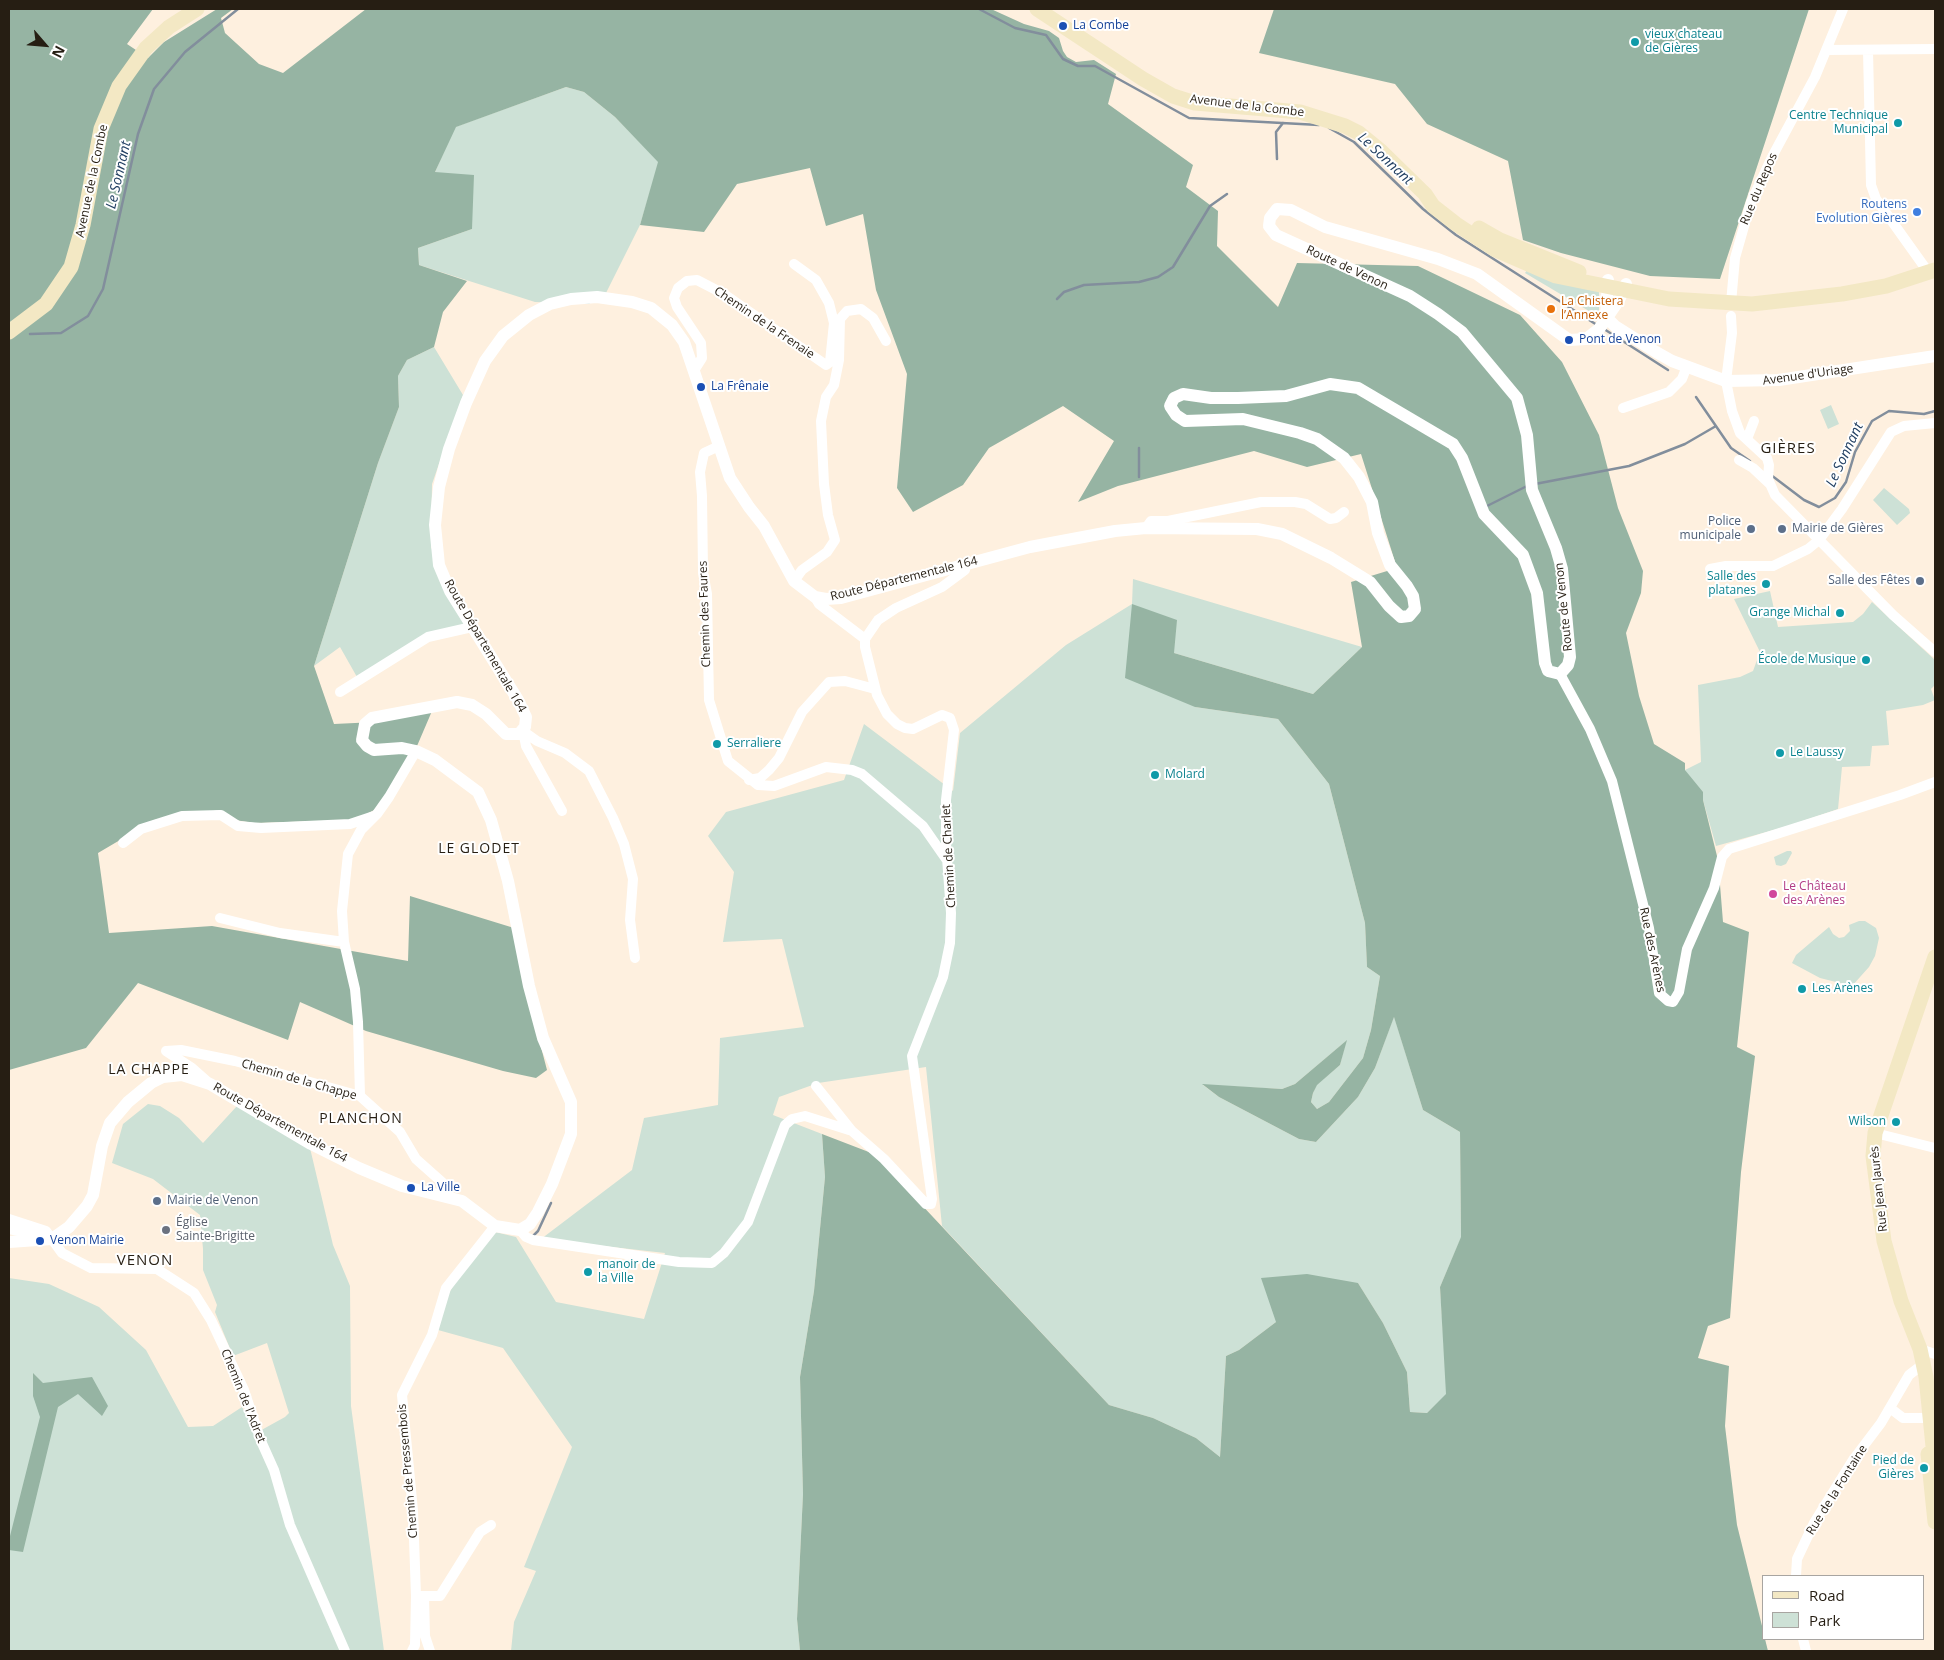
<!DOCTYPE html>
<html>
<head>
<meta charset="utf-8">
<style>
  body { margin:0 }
  #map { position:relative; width:1944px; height:1660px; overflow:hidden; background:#fef0df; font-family:"Open Sans",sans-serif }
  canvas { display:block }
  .frame { position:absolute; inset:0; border:10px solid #261e13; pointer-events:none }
  .legend { position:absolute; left:1762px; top:1575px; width:162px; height:65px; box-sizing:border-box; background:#fff; border:1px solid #a8a5a1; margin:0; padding:6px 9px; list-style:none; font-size:15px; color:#261e13 }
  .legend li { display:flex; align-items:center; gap:10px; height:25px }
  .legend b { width:25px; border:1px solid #a8a5a1 }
  .north { position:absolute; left:20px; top:20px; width:50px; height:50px; -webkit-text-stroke:4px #fff; paint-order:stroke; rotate:117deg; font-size:14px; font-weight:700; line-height:20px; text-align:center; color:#261e13 }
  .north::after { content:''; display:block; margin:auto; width:18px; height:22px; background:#261e13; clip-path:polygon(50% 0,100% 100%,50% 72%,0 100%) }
</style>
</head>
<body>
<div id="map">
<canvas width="1944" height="1660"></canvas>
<div class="frame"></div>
<ul class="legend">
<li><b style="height:6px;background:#f3e8c4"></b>Road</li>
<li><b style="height:14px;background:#cde1d6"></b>Park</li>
</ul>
<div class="north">N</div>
</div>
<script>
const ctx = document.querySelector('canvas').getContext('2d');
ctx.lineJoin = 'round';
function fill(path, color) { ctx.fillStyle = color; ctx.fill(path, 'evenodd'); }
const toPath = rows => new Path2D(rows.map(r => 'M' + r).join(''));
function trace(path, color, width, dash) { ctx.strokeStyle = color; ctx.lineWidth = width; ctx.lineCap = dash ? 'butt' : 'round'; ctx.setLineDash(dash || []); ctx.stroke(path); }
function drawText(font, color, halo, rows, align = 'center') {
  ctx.font = font + ' "Open Sans",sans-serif'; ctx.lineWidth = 4; ctx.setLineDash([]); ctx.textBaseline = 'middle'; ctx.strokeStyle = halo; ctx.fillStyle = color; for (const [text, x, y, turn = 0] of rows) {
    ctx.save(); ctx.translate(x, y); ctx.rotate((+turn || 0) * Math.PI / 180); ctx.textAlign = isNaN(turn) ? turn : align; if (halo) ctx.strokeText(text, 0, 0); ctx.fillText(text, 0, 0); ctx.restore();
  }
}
const green = toPath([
  [566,87,584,92,615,117,659,162,640,225,606,293,589,304,535,302,419,265,418,248,472,229,435,172,455,127],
  [1527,270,1599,290,1599,317,1525,273],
  [434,347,463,395,432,484,431,547,465,626,427,634,357,677,340,647,314,666,378,463,399,407,398,376,407,360],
  [1831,405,1839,424,1828,429,1820,410],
  [1884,488,1909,509,1910,513,1897,525,1873,500],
  [1133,579,1362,647,1313,694,1174,653,1132,604,1195,707,1278,719,1329,784,1365,923,1367,967,1380,976,1371,1030,1363,1058,1329,1102,1317,1109,1311,1102,1313,1093,1316,1085,1340,1065,1346,1041,1295,1084,1282,1089,1203,1085,1219,1097,1299,1139,1316,1142,1358,1097,1375,1068,1394,1016,1423,1110,1460,1132,1461,1238,1440,1287,1447,1394,1427,1413,1410,1412,1407,1372,1383,1323,1358,1283,1276,1322,1239,1350,1226,1356,1220,1457,1196,1438,1153,1418,1109,1405,942,1226,926,1067,818,1083,779,1097,773,1115,822,1134,825,1177,814,1291,800,1377,803,1494,797,1619,800,1651,511,1651,514,1622,536,1571,524,1567,572,1447,503,1348,438,1330,449,1293,457,1279,495,1232,516,1237,556,1302,644,1319,665,1253,541,1239,632,1170,644,1118,718,1105,720,1038,804,1027,782,939,723,942,734,872,708,836,726,812,844,780,864,724,953,791,960,733,1066,645,1132,604],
  [1770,591,1778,627,1853,622,1863,614,1872,602,1935,660,1935,685,1931,689,1935,700,1923,705,1886,711,1889,745,1872,746,1870,766,1842,767,1838,809,1788,826,1716,846,1703,800,1685,770,1701,762,1698,685,1740,677,1753,671,1760,652,1734,599],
  [1787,851,1791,851,1792,853,1786,864,1781,866,1776,865,1774,857],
  [1859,921,1865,921,1876,928,1879,938,1875,956,1869,967,1852,986,1820,978,1792,963,1796,955,1829,927,1833,934,1839,938,1844,937,1850,931,1849,925],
  [148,1104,160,1106,179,1118,203,1143,237,1106,310,1148,333,1245,350,1286,351,1406,384,1651,9,1651,9,1278,49,1284,99,1307,146,1350,188,1427,213,1426,242,1407,256,1433,285,1417,289,1413,267,1343,233,1356,215,1312,217,1305,203,1270,203,1249,200,1215,153,1179,112,1163,123,1124]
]);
const forest = toPath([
  [9,9,153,9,127,44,148,58,164,42,217,9,233,9,221,18,225,33,259,64,283,73,366,9,991,9,1024,24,1049,31,1059,38,1063,51,1067,57,1076,62,1094,60,1116,74,1108,104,1193,165,1186,187,1218,211,1217,246,1278,307,1297,263,1418,266,1520,315,1562,362,1599,435,1618,508,1643,571,1641,593,1626,633,1639,696,1654,744,1685,763,1685,770,1703,792,1703,800,1718,860,1723,922,1749,932,1737,1047,1755,1056,1741,1172,1730,1318,1708,1326,1698,1358,1729,1366,1725,1426,1737,1525,1763,1630,1763,1639,1765,1639,1768,1651,800,1651,797,1619,803,1494,800,1377,814,1291,825,1177,822,1134,874,1154,1109,1405,1153,1418,1196,1438,1220,1457,1226,1356,1239,1350,1276,1322,1261,1278,1307,1274,1358,1283,1383,1323,1407,1372,1410,1412,1427,1413,1446,1394,1440,1287,1461,1237,1460,1132,1423,1110,1394,1017,1375,1068,1358,1097,1316,1142,1299,1139,1219,1097,1202,1084,1282,1089,1295,1084,1347,1040,1340,1065,1317,1085,1313,1093,1311,1102,1317,1109,1329,1102,1363,1058,1371,1030,1380,976,1367,967,1365,923,1329,784,1278,719,1195,707,1125,678,1132,604,1177,620,1174,653,1313,694,1362,647,1351,582,1397,568,1361,454,1307,467,1254,451,1118,486,1078,502,1114,441,1063,406,989,448,963,485,913,512,897,488,907,374,876,290,863,214,826,226,810,168,737,184,704,232,640,225,658,162,615,117,584,92,566,87,456,127,435,172,474,175,472,229,418,248,419,265,467,281,443,312,434,347,407,360,398,376,399,407,378,463,314,666,334,724,376,722,432,711,417,746,378,808,355,820,254,823,235,820,220,810,154,820,98,853,109,933,212,926,408,961,410,896,514,928,520,967,547,1070,536,1078,503,1071,366,1031,300,1002,288,1040,138,983,86,1048,9,1070],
  [1274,9,1809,9,1720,279,1650,276,1561,253,1523,240,1508,161,1427,124,1395,84,1259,53],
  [33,1373,43,1383,92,1377,108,1406,102,1416,78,1394,58,1407,23,1552,9,1550,9,1540,40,1417,33,1396]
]);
const stream = toPath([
  [979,9,1015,28,1046,35,1063,59,1078,66,1095,66,1189,118,1319,125],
  [1329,128,1354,142,1423,209,1456,235,1597,325],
  [1277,159,1276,132,1283,123],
  [1057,299,1064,292,1084,285,1139,282,1158,277,1173,267,1210,206,1227,194],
  [1604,329,1668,370],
  [30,334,61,333,88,316,103,289,138,134,154,89,185,52,238,9],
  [1696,397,1731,448,1750,461],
  [1771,475,1804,500,1819,507,1835,498,1846,482,1855,452,1872,421,1889,411,1924,414,1935,411],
  [1139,477,1139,448],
  [1535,484,1629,466,1685,444,1716,426],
  [1485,507,1527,486],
  [533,1236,538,1231,551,1203]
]);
const minor = toPath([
  [1827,50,1935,49],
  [1868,50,1871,185,1876,199,1926,269],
  [1731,303,1735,258,1751,202,1772,157,1815,77,1843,9],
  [1731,316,1732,333,1726,381,1732,411,1740,433,1767,458,1769,465,1768,479,1775,495,1893,615,1935,652],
  [695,369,702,358,701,343,677,307,674,298,678,288,687,281,697,280,724,294,826,365,830,362,834,323,829,303,816,280,794,264],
  [1623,408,1669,392,1682,379,1687,366],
  [1747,439,1754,421],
  [719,446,704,453,700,472,702,496,703,572,707,594,709,700,728,761,758,785,774,786,826,767,852,770,862,774,923,826,946,859],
  [1739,460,1753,468,1770,484],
  [1146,528,1151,521,1168,521,1261,502,1295,502,1306,504,1330,519,1336,518,1344,512],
  [1710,569,1726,566,1773,566,1808,549,1819,540,1842,509,1891,432,1904,426,1935,423],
  [794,581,802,570,827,552,835,540,828,515,824,484,821,421,826,397,834,385,839,360,840,319,847,311,861,309,873,318,886,341],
  [815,597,819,604,865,639],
  [1560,674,1590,729,1612,781,1649,928,1659,993,1668,1001,1673,1002,1679,992,1687,949,1714,888,1722,857,1729,849,1900,795,1935,782],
  [340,692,428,637,472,627],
  [523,731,537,741,565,753,589,771,613,818,624,844,633,879,630,920,635,958],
  [523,731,526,746,562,811],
  [749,780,760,778,769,770,779,758,802,712,829,682,845,681,875,689],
  [123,843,141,829,182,816,221,815,238,826,261,828,350,824,374,816],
  [220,918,280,933,344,942],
  [166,1051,181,1050,235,1061,360,1096,400,1132,416,1159,443,1183,448,1196],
  [166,1051,192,1068,209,1083],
  [816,1086,852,1131,884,1159,926,1204,931,1204,932,1199,912,1056,943,977,950,943,951,913,946,844,946,800,954,730,950,718,942,715,913,729,905,728,897,724,887,714,877,695,865,647,865,639,878,620,896,608,942,587,965,570,966,564],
  [360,1096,358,1022,355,989,344,942,342,911,348,854,361,830,377,814,389,797,416,751],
  [1875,1133,1935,1148],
  [9,1219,46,1231,62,1253,91,1268,157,1269,194,1293,211,1320,244,1390,261,1441,274,1470,290,1525,345,1651],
  [9,1229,28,1233,42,1232],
  [520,1230,526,1237,533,1240,679,1262,712,1263,724,1253,748,1222,785,1125,792,1119,805,1116,849,1130],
  [1920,1349,1935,1354],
  [1890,1408,1903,1418,1932,1418],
  [1796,1576,1797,1559,1814,1523,1853,1460,1881,1423,1909,1375,1922,1365],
  [416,1596,440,1596,480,1532,491,1525],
  [424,1596,425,1636,430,1651],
  [1803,1639,1806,1651],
  [412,1651,415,1645,416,1596,413,1511,402,1395,432,1335,446,1288,495,1226]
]);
const tertiary = toPath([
  [1606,317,1615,326,1656,352,1672,361,1726,381,1779,380,1935,356],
  [1606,317,1608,280],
  [9,1242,52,1239,69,1227,87,1206,93,1195,102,1146,110,1123,128,1102,151,1083,163,1077,182,1075,210,1084,311,1144,359,1168,402,1186,462,1201,495,1226,520,1230,530,1224,538,1212,552,1184,571,1134,571,1102,543,1038,529,986,508,881,491,820,478,792,435,760,416,751,402,748,374,750,367,746,362,740,365,724,372,718,457,702,472,705,486,714,506,734,519,734,525,727,526,717,518,700,450,591,439,565,435,525,439,487,449,449,466,403,485,361,503,336,529,315,550,304,571,299,597,297,632,302,651,308,672,325,684,342,730,478,749,507,764,526,794,581,815,597,826,599,841,598,1030,547,1115,531,1146,528,1257,529,1282,534,1331,558,1370,582,1389,606,1401,617,1409,616,1415,609,1413,596,1407,586,1390,565,1378,533,1372,502,1359,477,1344,458,1317,439,1300,433,1243,419,1185,421,1176,415,1170,406,1174,398,1183,394,1211,398,1238,398,1286,396,1330,384,1358,388,1453,444,1462,458,1484,514,1523,555,1537,593,1545,663,1548,671,1560,674,1568,665,1570,657,1562,569,1556,548,1532,490,1527,435,1517,398,1462,332,1438,314,1410,296,1276,235,1269,226,1270,218,1277,209,1291,210,1325,227,1438,259,1477,274,1569,340,1586,339,1599,329,1619,300,1626,284]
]);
const secondary = toPath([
  [1037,9,1143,79,1173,96,1195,103,1300,112,1345,126,1359,133,1381,151,1425,194,1433,206,1456,224,1494,249,1556,276,1669,299,1752,304,1842,294,1886,286,1935,270],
  [1479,228,1500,240,1579,272],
  [9,332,46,304,71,267,83,225,101,129,119,86,146,48,169,27,197,9],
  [1935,957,1875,1133,1873,1156,1884,1241,1901,1301,1920,1349,1926,1377,1935,1466],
  [1928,1454,1935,1522]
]);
const markers = [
  [1063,26,5,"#1a4fb4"],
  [1635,42,5,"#0f9aa8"],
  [1898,123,5,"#0f9aa8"],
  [1917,212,5,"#3f7fe0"],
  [1551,309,5,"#e8710a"],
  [1569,340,5,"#1a4fb4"],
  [701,387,5,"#1a4fb4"],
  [1751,529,5,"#5c6f8a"],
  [1782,529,5,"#5c6f8a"],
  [1920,581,5,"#5c6f8a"],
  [1766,584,5,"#0f9aa8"],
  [1840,613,5,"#0f9aa8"],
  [1866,660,5,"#0f9aa8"],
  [717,744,5,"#0f9aa8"],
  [1780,753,5,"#0f9aa8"],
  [1155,775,5,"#0f9aa8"],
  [1773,894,5,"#d1479c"],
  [1802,989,5,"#0f9aa8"],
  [1896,1122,5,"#0f9aa8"],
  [411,1188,5,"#1a4fb4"],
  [157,1201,5,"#5c6f8a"],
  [166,1230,5,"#6b7280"],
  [40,1241,5,"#1a4fb4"],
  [588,1272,5,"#0f9aa8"],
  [1924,1468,5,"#0f9aa8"]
];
const transitNames = [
  ["La Combe",1073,26],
  ["Pont de Venon",1579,340],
  ["La Frênaie",711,387],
  ["La Ville",421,1188],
  ["Venon Mairie",50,1241]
];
const cultureNames = [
  ["vieux chateau",1645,35],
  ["de Gières",1645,49],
  ["Centre Technique",1888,116,"right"],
  ["Municipal",1888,130,"right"],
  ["Salle des",1756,577,"right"],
  ["platanes",1756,591,"right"],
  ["Grange Michal",1830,613,"right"],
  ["École de Musique",1856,660,"right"],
  ["Serraliere",727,744],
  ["Le Laussy",1790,753],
  ["Molard",1165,775],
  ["Les Arènes",1812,989],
  ["Wilson",1886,1122,"right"],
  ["manoir de",598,1265],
  ["la Ville",598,1279],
  ["Pied de",1914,1461,"right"],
  ["Gières",1914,1475,"right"]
];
const streetNames = [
  ["Avenue de la Combe",1247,106,7],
  ["Avenue de la Combe",92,181,-78],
  ["Rue du Repos",1759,189,-67],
  ["Route de Venon",1347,268,25],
  ["Chemin de la Frenaie",764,323,34],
  ["Avenue d'Uriage",1808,375,-8],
  ["Route Départementale 164",904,579,-14],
  ["Route de Venon",1564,607,-96],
  ["Chemin des Faures",705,614,-92],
  ["Route Départementale 164",485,646,60],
  ["Chemin de Charlet",949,856,-93],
  ["Rue des Arènes",1652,950,78],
  ["Chemin de la Chappe",299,1080,16],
  ["Route Départementale 164",280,1123,29],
  ["Rue Jean Jaurès",1879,1189,-96],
  ["Chemin de l'Adret",243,1396,68],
  ["Chemin de Pressembois",408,1471,-95],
  ["Rue de la Fontaine",1837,1490,-58]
];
const shopNames = [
  ["Routens",1907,205],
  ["Evolution Gières",1907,219]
];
const foodNames = [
  ["La Chistera",1561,302],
  ["l’Annexe",1561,316]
];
const serviceNames = [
  ["Police",1741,522],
  ["municipale",1741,536],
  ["Mairie de Gières",1792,529,"left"],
  ["Salle des Fêtes",1910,581],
  ["Mairie de Venon",167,1201,"left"]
];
const hotelNames = [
  ["Le Château",1783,887],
  ["des Arènes",1783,901]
];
const worshipNames = [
  ["Église",176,1223],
  ["Sainte-Brigitte",176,1237]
];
const waterNames = [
  ["Le Sonnant",1385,159,43],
  ["Le Sonnant",119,175,-77],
  ["Le Sonnant",1845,455,-65]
];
const neighbourhoodNames = [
  ["LE GLODET",479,849],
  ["LA CHAPPE",149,1070],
  ["PLANCHON",361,1119]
];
const quarterNames = [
  ["GIÈRES",1788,449],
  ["VENON",145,1261]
];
fill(green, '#cde1d6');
fill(forest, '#96b4a3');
trace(stream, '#828e9c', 2.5);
trace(minor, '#fff', 10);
trace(tertiary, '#fff', 12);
trace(secondary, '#f3e8c4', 15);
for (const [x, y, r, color] of markers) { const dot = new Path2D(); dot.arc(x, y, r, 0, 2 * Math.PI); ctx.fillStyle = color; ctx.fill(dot); trace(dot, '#fff', 2); }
drawText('12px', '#164399', '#fff', transitNames, 'left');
drawText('12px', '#0d838f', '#fff', cultureNames, 'left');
drawText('12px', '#261e13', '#fff', streetNames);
drawText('12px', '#366cbe', '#fff', shopNames, 'right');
drawText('12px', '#c56008', '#fff', foodNames, 'left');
drawText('12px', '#4e5e75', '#fff', serviceNames, 'right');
drawText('12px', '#b23c85', '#fff', hotelNames, 'left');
drawText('12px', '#5b616d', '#fff', worshipNames, 'left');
drawText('italic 14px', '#224063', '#fff', waterNames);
ctx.letterSpacing = '1px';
drawText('14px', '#261e13', '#fff', neighbourhoodNames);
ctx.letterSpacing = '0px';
ctx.letterSpacing = '1px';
drawText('15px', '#261e13', '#fff', quarterNames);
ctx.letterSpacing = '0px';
</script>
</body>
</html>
